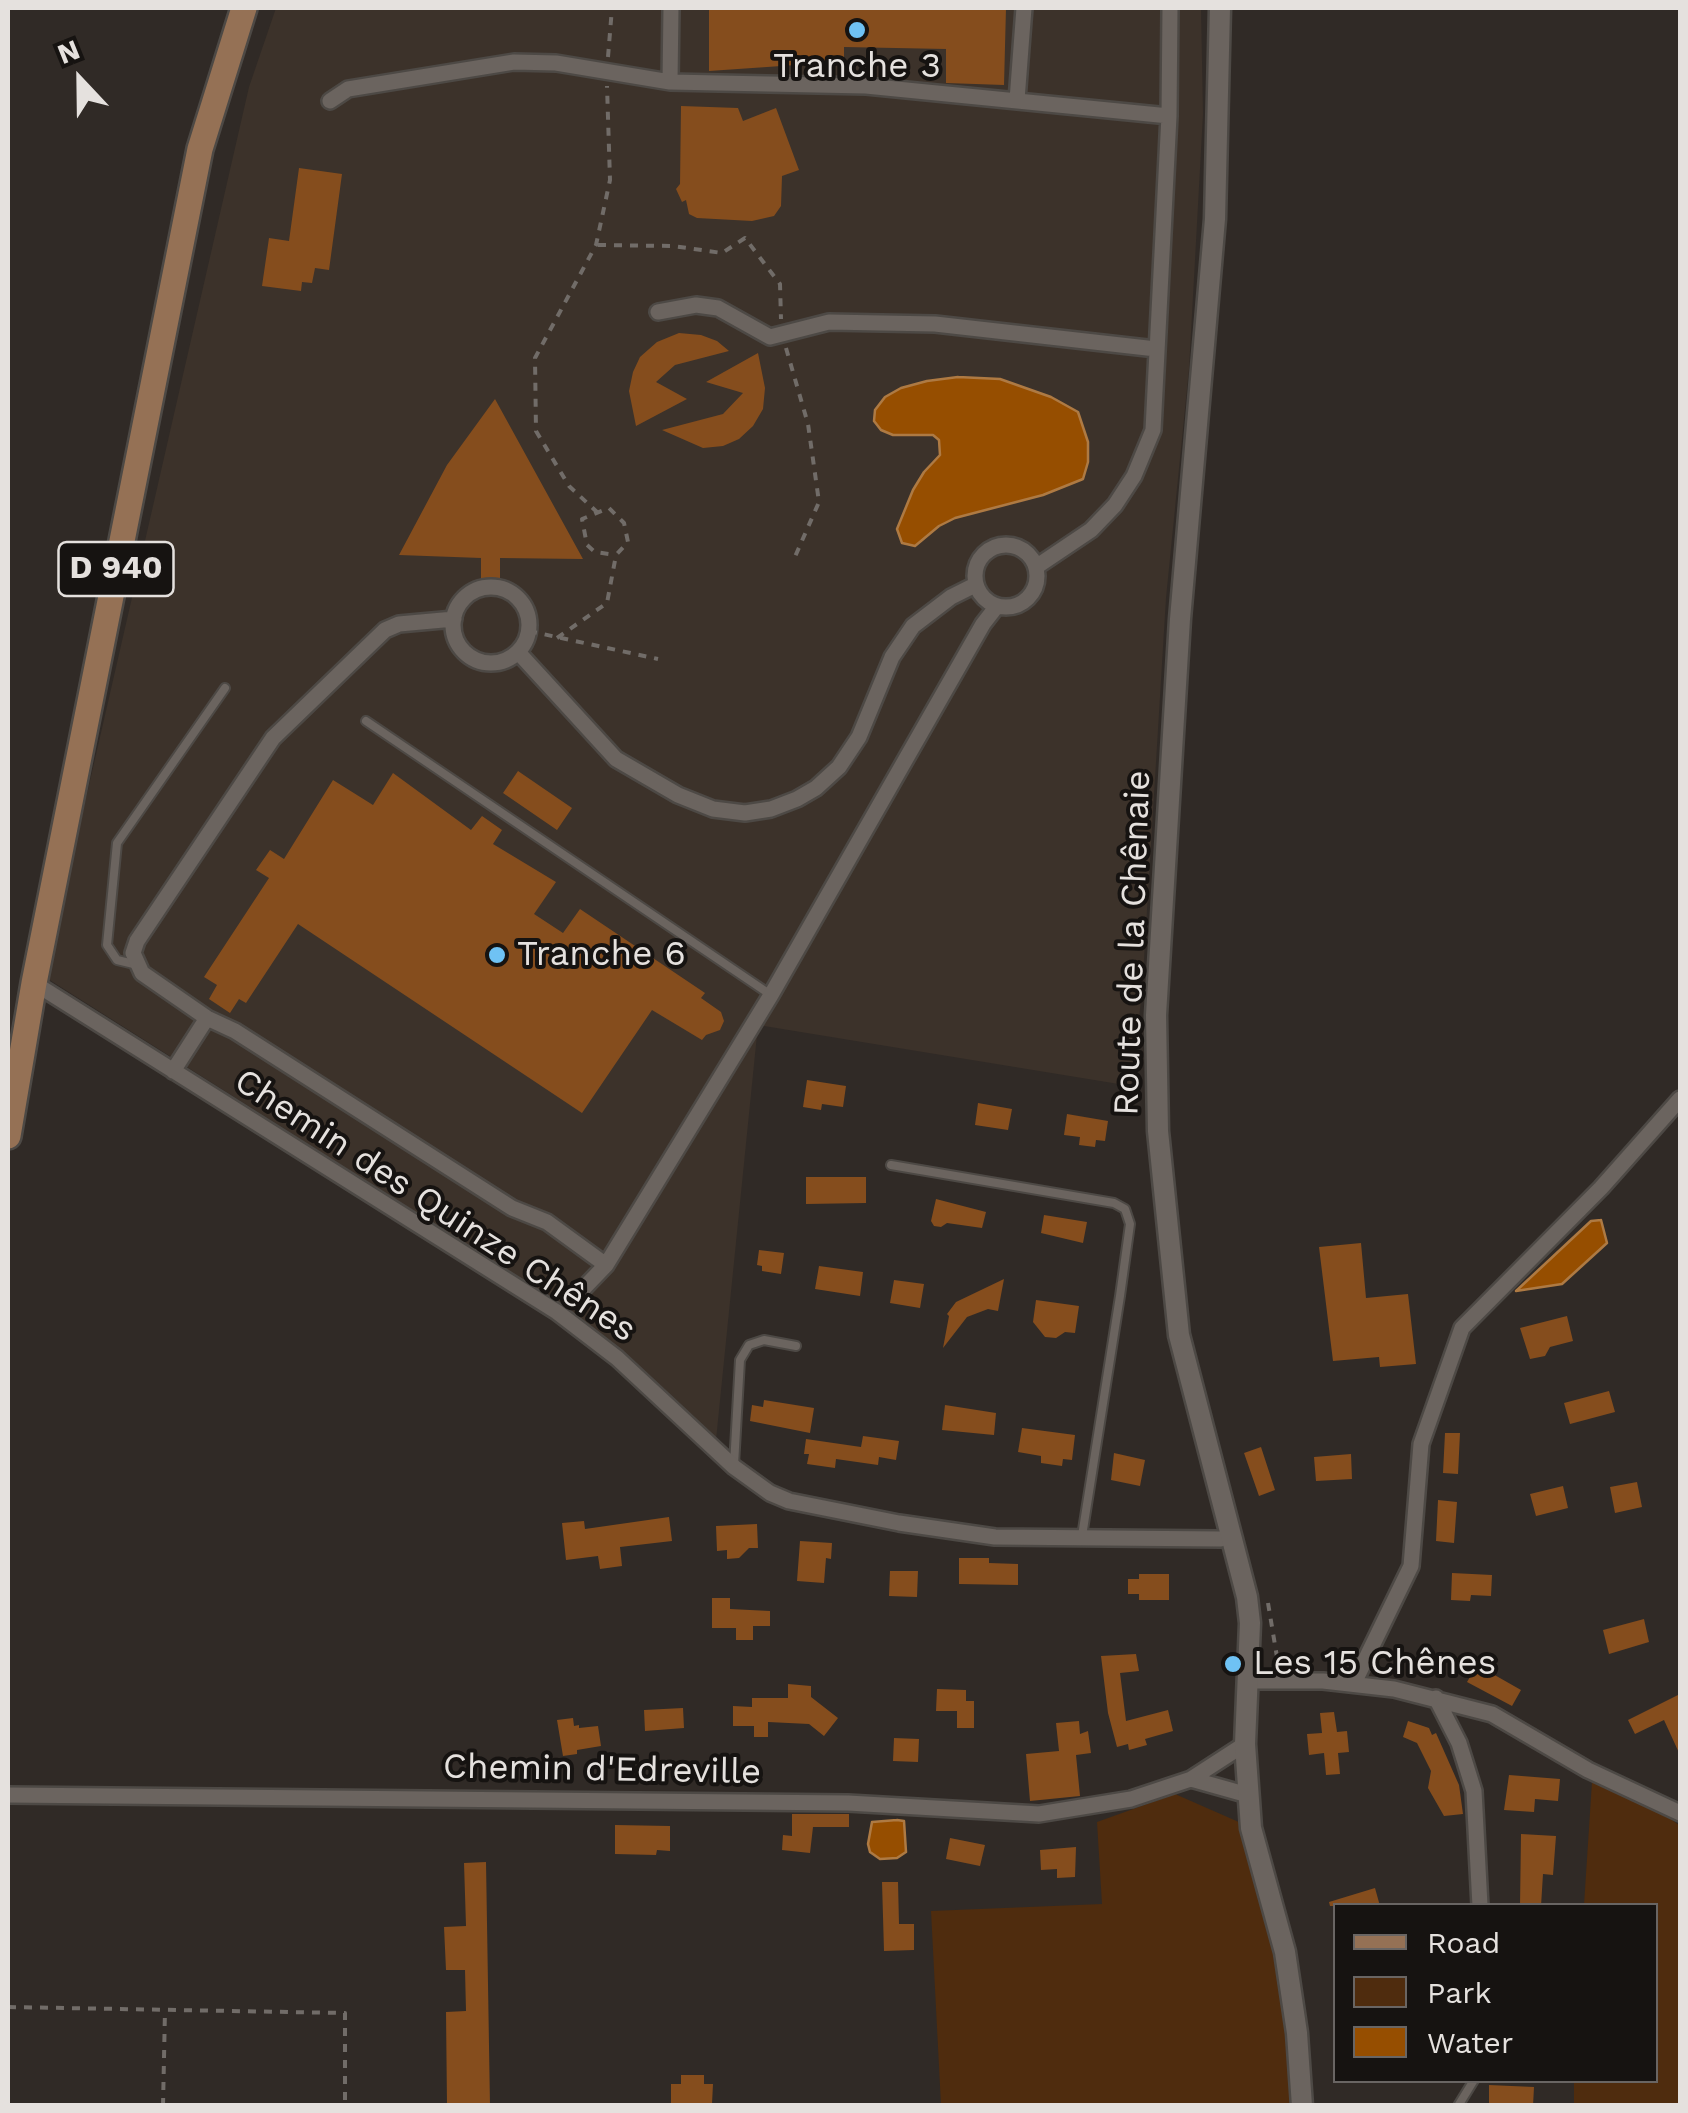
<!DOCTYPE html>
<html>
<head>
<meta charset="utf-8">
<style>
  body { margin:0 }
  #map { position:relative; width:1688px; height:2113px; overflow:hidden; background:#302a26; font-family:"Work Sans",sans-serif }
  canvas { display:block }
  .frame { position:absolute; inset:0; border:10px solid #e5e1de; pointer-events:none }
  .legend { position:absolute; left:1333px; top:1903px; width:325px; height:180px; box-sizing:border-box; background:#161311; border:2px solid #696563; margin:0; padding:12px 18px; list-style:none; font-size:30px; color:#e5e1de }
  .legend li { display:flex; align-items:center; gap:20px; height:50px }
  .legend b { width:50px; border:2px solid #696563 }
  .north { position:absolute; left:30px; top:30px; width:100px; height:100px; -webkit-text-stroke:8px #161311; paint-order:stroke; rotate:338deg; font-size:28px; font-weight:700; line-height:40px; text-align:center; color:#e5e1de }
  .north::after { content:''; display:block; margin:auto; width:35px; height:45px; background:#e5e1de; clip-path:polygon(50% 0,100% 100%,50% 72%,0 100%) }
</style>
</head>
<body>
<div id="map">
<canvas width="1688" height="2113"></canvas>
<div class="frame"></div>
<ul class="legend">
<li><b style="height:12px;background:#957155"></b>Road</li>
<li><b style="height:28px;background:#4f2c0e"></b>Park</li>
<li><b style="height:28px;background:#964e00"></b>Water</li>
</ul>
<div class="north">N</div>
</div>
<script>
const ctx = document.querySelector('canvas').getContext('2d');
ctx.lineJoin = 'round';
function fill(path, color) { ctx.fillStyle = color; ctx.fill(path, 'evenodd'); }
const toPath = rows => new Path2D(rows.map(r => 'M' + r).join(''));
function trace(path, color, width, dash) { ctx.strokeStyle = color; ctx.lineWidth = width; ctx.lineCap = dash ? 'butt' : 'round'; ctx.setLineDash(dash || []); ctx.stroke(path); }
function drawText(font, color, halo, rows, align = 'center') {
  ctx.font = font + ' "Work Sans",sans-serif'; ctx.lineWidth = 8; ctx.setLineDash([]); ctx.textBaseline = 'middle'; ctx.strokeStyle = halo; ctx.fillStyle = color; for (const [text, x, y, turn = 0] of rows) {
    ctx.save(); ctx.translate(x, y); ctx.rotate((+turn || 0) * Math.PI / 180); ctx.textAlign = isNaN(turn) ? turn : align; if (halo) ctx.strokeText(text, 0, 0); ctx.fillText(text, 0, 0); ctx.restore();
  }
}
const built = toPath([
  [276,8,1201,8,1203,114,1189,369,1166,598,1142,992,1131,1086,758,1025,716,1440,504,1268,45,977,249,87]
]);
const green = toPath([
  [1592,1782,1651,1804,1680,1826,1680,2105,1574,2105,1574,2081,1656,2080,1656,1906,1584,1905],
  [1175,1794,1241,1823,1279,1961,1295,2105,941,2105,931,1911,1102,1904,1097,1822]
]);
const water = toPath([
  [958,377,1000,379,1051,397,1078,412,1088,442,1088,462,1083,479,1043,495,955,518,939,526,915,546,902,543,897,529,913,490,924,472,940,455,939,440,933,435,893,435,881,430,874,421,875,410,885,397,901,388,927,381,958,377],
  [1601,1220,1607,1243,1562,1284,1516,1291,1591,1221,1601,1220],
  [897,1820,904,1821,906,1852,897,1858,880,1859,870,1852,868,1844,872,1822,897,1820]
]);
const building = toPath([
  [709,8,1006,8,1004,85,946,83,946,49,844,47,844,64,796,62,796,65,709,71],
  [681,106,738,108,743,121,776,108,799,170,782,176,781,206,774,216,752,221,697,218,689,214,686,200,682,202,676,189,680,184],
  [299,168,342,174,329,270,315,268,312,283,302,282,301,291,262,286,269,238,289,241],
  [679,333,701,335,717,341,729,351,675,365,656,382,687,399,636,426,629,391,633,372,640,357,657,342],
  [758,353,765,388,763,409,753,426,739,439,723,446,703,448,662,430,723,414,743,393,706,382],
  [495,399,583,559,500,558,500,580,481,580,481,558,399,555,447,465],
  [518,771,572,808,557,830,503,793],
  [393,773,471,830,482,816,502,830,493,844,556,882,534,914,563,933,580,909,705,993,701,998,721,1012,724,1021,720,1030,706,1035,702,1040,652,1010,582,1113,298,924,246,1003,239,999,230,1013,209,999,217,985,204,977,269,878,256,870,270,850,284,859,333,780,373,805],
  [807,1080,846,1086,843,1107,822,1104,821,1110,803,1107],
  [978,1103,1012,1109,1008,1130,975,1125],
  [1067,1114,1108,1121,1105,1141,1096,1140,1095,1147,1079,1145,1080,1137,1064,1135],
  [806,1177,866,1177,866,1203,806,1204],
  [936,1199,986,1212,982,1228,947,1223,941,1227,934,1226,931,1221],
  [1044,1215,1087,1222,1083,1243,1041,1233],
  [1361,1243,1366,1298,1408,1294,1416,1364,1380,1367,1379,1357,1333,1361,1319,1247],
  [759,1250,784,1253,781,1274,762,1271,762,1266,757,1265],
  [819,1266,863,1272,860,1296,815,1289],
  [1004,1279,998,1311,988,1309,967,1317,943,1348,949,1316,947,1314,956,1302],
  [894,1280,924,1284,920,1308,890,1303],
  [1036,1300,1079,1306,1075,1333,1065,1332,1056,1338,1045,1337,1033,1322],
  [1567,1316,1573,1341,1550,1347,1545,1356,1530,1359,1520,1328],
  [1609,1391,1615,1412,1570,1424,1564,1403],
  [764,1400,814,1408,810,1433,750,1421,752,1405,763,1407],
  [945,1405,996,1413,994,1435,942,1430],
  [1022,1428,1075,1435,1072,1460,1063,1459,1062,1466,1041,1463,1041,1456,1018,1452],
  [1445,1433,1460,1433,1458,1474,1443,1473],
  [863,1436,899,1441,896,1460,879,1457,878,1465,836,1459,835,1468,807,1464,809,1454,804,1454,806,1439,861,1447],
  [1261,1447,1275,1490,1259,1496,1244,1453],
  [1114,1453,1145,1460,1140,1486,1111,1480],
  [1351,1454,1352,1479,1316,1481,1314,1457],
  [1637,1482,1642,1507,1615,1513,1610,1487],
  [1563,1486,1568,1508,1536,1516,1530,1494],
  [1438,1500,1457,1502,1454,1543,1436,1541],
  [669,1517,672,1541,620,1547,622,1566,600,1569,598,1556,566,1560,562,1523,584,1521,585,1529],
  [757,1524,758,1548,749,1548,739,1558,727,1559,727,1550,717,1551,716,1526],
  [800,1541,832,1543,831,1559,826,1558,824,1583,797,1581],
  [959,1558,989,1558,989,1563,1018,1564,1018,1585,959,1584],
  [890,1571,918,1571,917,1597,889,1596],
  [1452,1573,1492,1575,1491,1596,1471,1595,1470,1601,1451,1600],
  [1139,1574,1169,1574,1169,1600,1139,1600,1139,1594,1128,1594,1128,1579,1139,1579],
  [712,1598,730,1598,730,1609,770,1611,770,1626,753,1626,753,1640,736,1640,736,1628,712,1628],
  [1644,1619,1649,1642,1609,1654,1603,1630],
  [1136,1654,1139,1671,1120,1673,1126,1721,1168,1710,1173,1731,1145,1739,1147,1745,1129,1750,1128,1744,1117,1747,1108,1713,1101,1656],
  [1477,1665,1521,1690,1512,1706,1467,1682],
  [788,1684,811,1686,811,1697,838,1718,824,1736,809,1724,768,1722,768,1737,754,1737,754,1726,733,1726,733,1706,752,1707,752,1698,788,1698],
  [937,1689,966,1690,966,1701,974,1701,974,1728,957,1728,957,1711,936,1711],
  [1680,1694,1680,1755,1664,1720,1635,1734,1628,1720],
  [683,1708,684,1728,645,1731,644,1710],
  [1334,1712,1337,1732,1347,1731,1349,1752,1338,1753,1340,1774,1326,1775,1324,1753,1309,1755,1307,1734,1322,1733,1320,1713],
  [573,1718,574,1726,579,1725,579,1728,598,1726,601,1746,577,1750,577,1754,563,1756,557,1720],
  [1079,1721,1080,1734,1088,1731,1091,1753,1076,1755,1080,1796,1030,1801,1026,1754,1059,1751,1056,1723],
  [1408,1721,1429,1728,1432,1735,1436,1733,1459,1785,1463,1814,1444,1816,1428,1788,1431,1771,1417,1743,1403,1737],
  [894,1738,919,1739,918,1762,893,1761],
  [1509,1775,1560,1779,1558,1801,1535,1799,1534,1812,1504,1810],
  [792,1814,849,1814,849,1827,813,1827,810,1853,782,1850,783,1835,792,1836],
  [615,1825,670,1826,670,1851,657,1850,656,1855,615,1854],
  [1521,1834,1556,1836,1553,1875,1543,1874,1541,1906,1520,1906],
  [950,1838,985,1845,980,1866,946,1859],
  [1076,1847,1075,1877,1057,1878,1057,1869,1041,1870,1040,1850],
  [486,1862,490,2106,447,2106,446,2012,466,2011,465,1970,446,1970,444,1927,466,1926,464,1863],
  [882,1882,898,1882,899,1924,914,1924,914,1950,884,1951],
  [1375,1888,1380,1906,1330,1906,1329,1902],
  [681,2075,704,2075,704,2084,713,2084,712,2104,671,2104,671,2084,681,2084],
  [1489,2085,1534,2087,1533,2106,1489,2106]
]);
const path = toPath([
  [608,57,612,8],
  [598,245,673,246,722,253,745,238,780,284,781,319],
  [786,348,808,424,819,502,794,559],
  [598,513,569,486,536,431,535,358,596,245,610,180,607,86],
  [529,631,658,659],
  [557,638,607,603,616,555,628,542,624,523,609,508,582,519,587,545,595,552,616,555],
  [1268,1603,1278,1663],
  [8,2007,345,2013,345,2106],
  [163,2106,165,2010]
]);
const service = toPath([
  [366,721,771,995],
  [138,965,117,960,107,945,117,843,225,688],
  [891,1165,1114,1203,1125,1209,1130,1224,1120,1296,1082,1536],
  [734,1465,740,1360,749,1345,764,1340,796,1346],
  [1458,2106,1474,2080]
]);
const minor = toPath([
  [670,82,671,8],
  [1017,100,1024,8],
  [330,101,348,89,514,62,556,63,670,82,866,86,1169,116],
  [658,312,696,305,718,308,770,337,829,322,935,324,1156,349],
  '975 576a31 31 0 1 1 62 0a31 31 0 1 1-62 0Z',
  [1036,567,1091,530,1115,505,1134,476,1153,430,1169,116,1170,8],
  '453 625a38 38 0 1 1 76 0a38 38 0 1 1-76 0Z',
  [454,619,399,624,385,630,273,738,137,941,133,953,142,973,207,1018,235,1031,512,1208,547,1222,606,1265],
  [518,652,616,759,678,795,713,809,745,813,771,809,797,799,816,788,839,767,859,737,892,657,913,626,951,597,975,585],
  [34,983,557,1312,617,1358,734,1467,770,1493,789,1501,899,1523,995,1537,1221,1539,1232,1535],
  [173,1071,207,1018],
  [582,1290,606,1265,771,995,983,624,997,606],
  [1248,1681,1323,1681,1394,1689,1492,1714,1588,1770,1680,1813],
  [1354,1683,1411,1566,1421,1444,1462,1328,1601,1188,1680,1099],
  [1436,1698,1459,1743,1474,1791,1480,1906],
  [1191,1779,1248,1795],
  [8,1795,848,1803,1039,1814,1131,1799,1191,1779,1245,1744]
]);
const tertiary = toPath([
  [1220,8,1215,219,1180,619,1156,1015,1158,1131,1179,1335,1247,1597,1250,1623,1245,1744,1251,1828,1285,1952,1297,2033,1302,2106]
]);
const primary = toPath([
  [8,1136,34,983,200,149,244,8]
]);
const markers = [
  [857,30,10,"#6fc2f4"],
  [497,955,10,"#6fc2f4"],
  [1233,1664,10,"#6fc2f4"]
];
const shields = [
  [116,569,115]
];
const shieldNames = [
  ["D 940",116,569]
];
const poiNames = [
  ["Tranche 3",857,67,"center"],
  ["Tranche 6",517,955],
  ["Les 15 Chênes",1253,1664]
];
const streetNames = [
  ["Route de la Chênaie",1133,943,-88],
  ["Chemin des Quinze Chênes",435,1206,33],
  ["Chemin d'Edreville",602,1770,1]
];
fill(built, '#3c322a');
fill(green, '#4f2c0e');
fill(water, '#964e00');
trace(water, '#ae7a43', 2.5);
fill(building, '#854d1d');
trace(service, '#4d4945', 12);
trace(minor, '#4d4945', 20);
trace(tertiary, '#4d4945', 25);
trace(primary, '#4d4945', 30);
trace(path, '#716c68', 4, [8, 8]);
trace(service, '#6b645f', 8);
trace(minor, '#6b645f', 15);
trace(tertiary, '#6b645f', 20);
trace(primary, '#957155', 25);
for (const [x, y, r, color] of markers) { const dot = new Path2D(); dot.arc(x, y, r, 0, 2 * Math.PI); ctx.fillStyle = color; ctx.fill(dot); trace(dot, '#161311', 4); }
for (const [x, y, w] of shields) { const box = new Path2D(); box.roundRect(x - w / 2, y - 27, w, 54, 8); ctx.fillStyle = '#161311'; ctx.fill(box); trace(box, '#e5e1de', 2.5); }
drawText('bold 32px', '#e5e1de', null, shieldNames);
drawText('35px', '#e5e1de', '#161311', poiNames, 'left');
drawText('35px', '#e5e1de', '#161311', streetNames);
</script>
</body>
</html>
